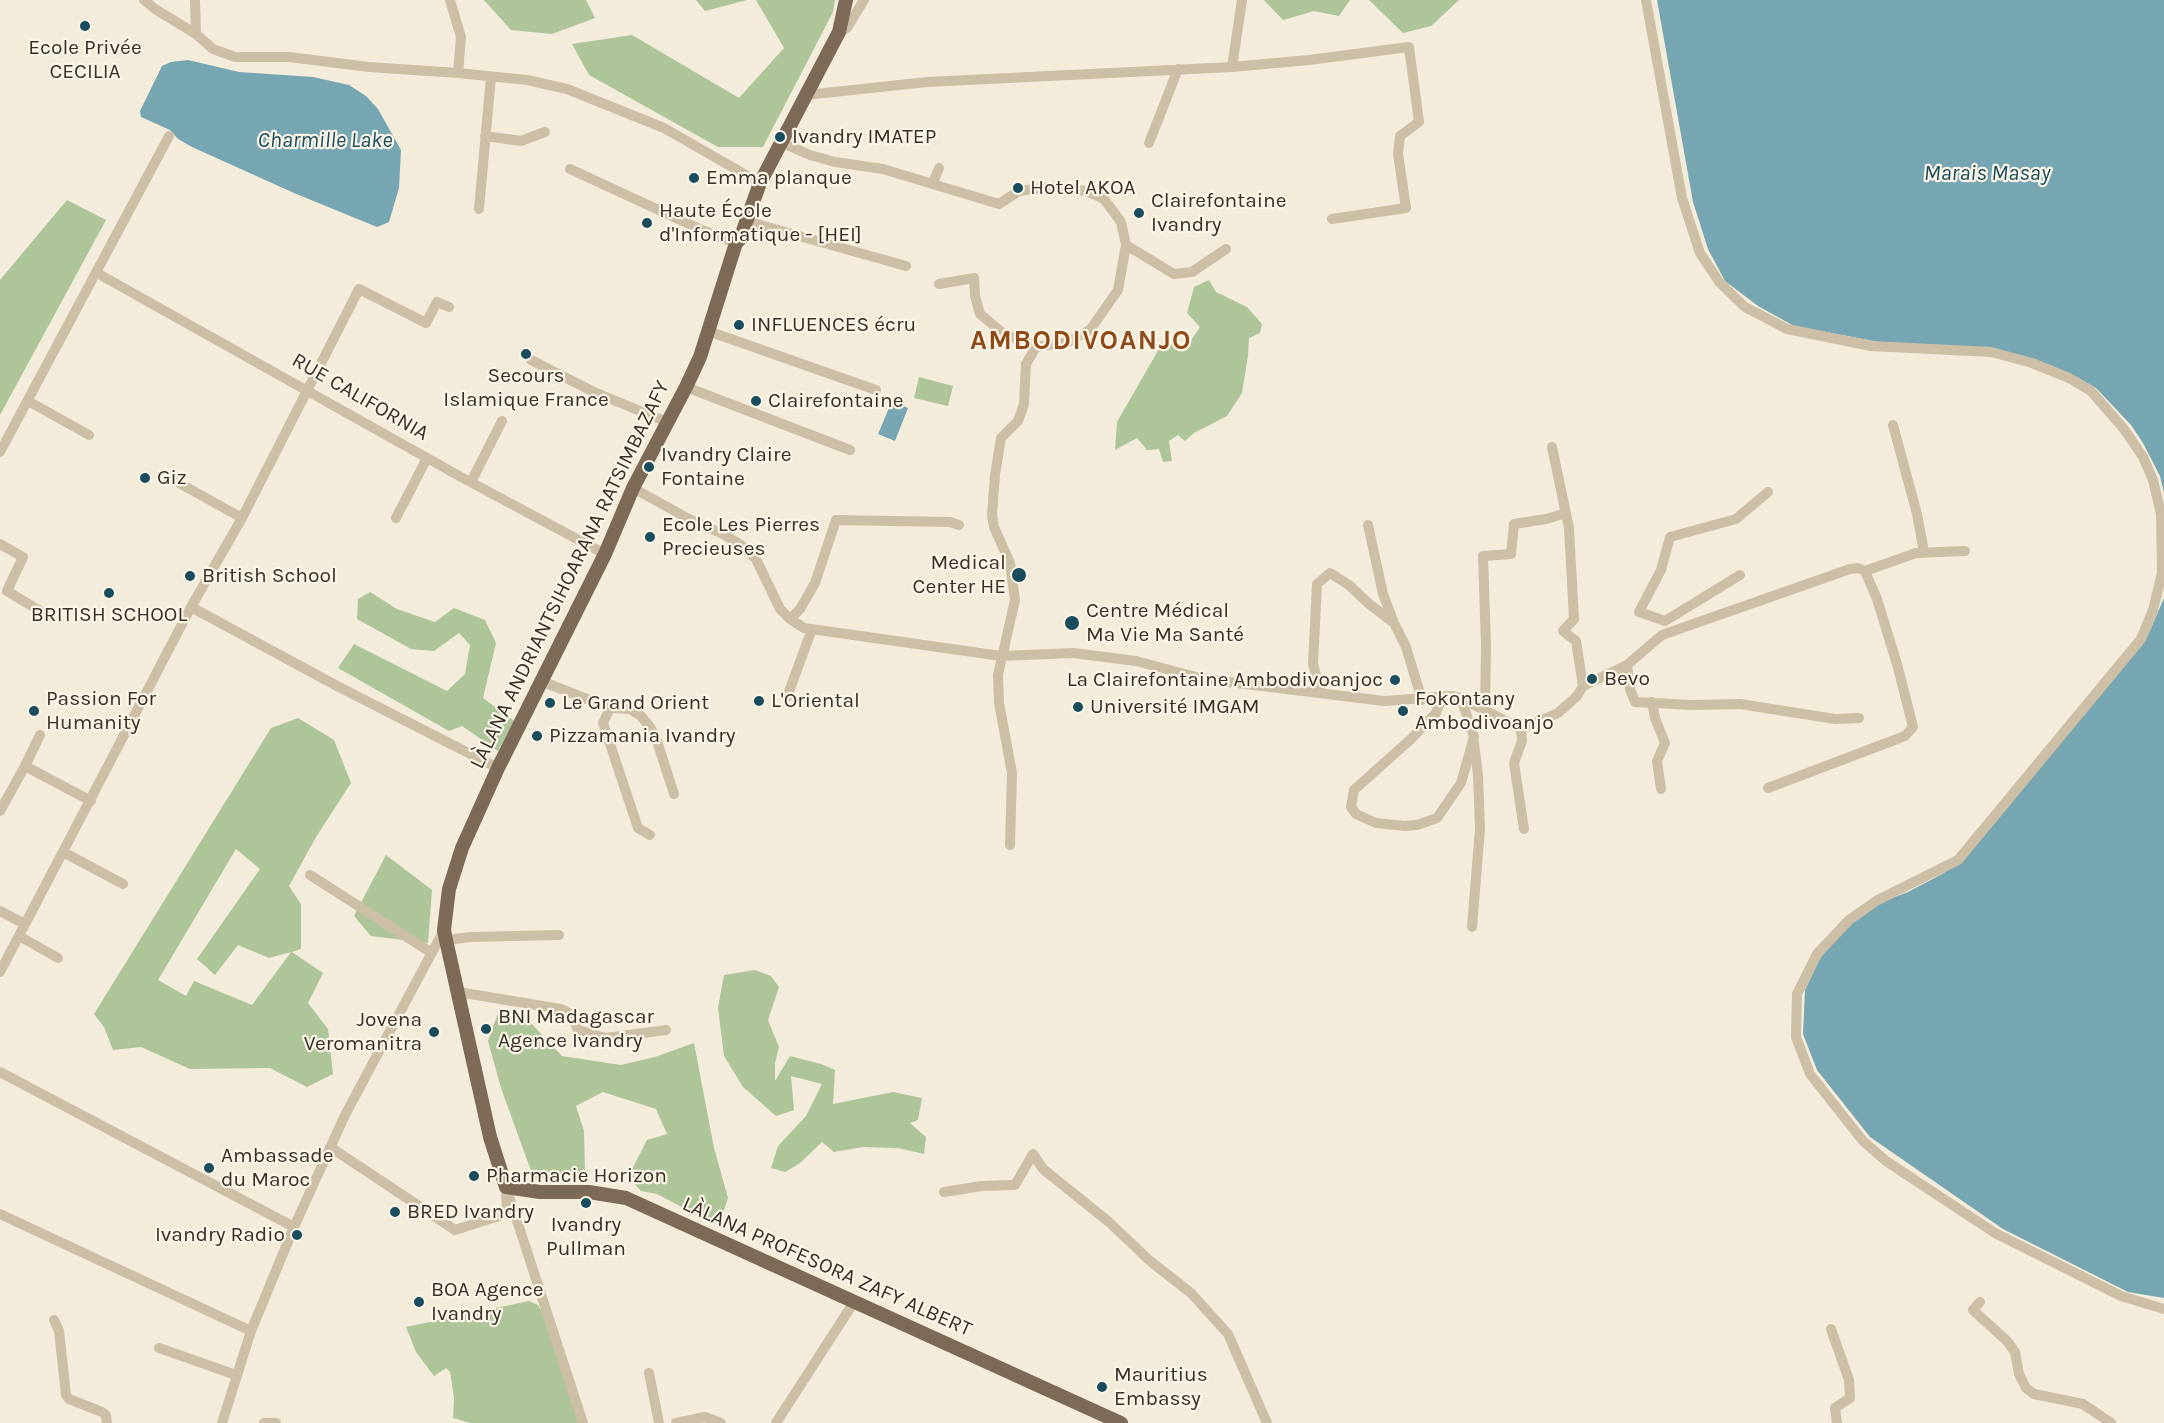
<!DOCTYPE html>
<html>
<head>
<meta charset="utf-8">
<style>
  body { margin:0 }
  canvas { display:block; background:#f4ecda }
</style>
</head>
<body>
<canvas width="2164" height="1423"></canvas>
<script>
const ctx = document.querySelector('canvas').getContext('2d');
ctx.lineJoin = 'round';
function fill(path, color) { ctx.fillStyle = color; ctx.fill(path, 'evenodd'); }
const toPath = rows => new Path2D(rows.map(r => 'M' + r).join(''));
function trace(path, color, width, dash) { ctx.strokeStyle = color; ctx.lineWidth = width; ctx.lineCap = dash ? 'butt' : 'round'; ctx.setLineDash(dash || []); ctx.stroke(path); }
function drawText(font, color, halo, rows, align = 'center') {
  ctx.font = font + ' Karla,sans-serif'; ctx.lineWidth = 4.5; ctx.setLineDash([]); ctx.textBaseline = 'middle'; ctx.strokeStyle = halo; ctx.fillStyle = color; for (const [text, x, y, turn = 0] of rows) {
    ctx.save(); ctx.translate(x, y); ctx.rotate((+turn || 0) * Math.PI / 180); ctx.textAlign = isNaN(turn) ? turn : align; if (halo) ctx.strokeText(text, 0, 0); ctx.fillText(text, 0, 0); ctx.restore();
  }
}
const green = toPath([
  [484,0,586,0,595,18,552,34,511,30],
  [696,0,747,0,705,11],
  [756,0,835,0,833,12,763,147,718,147,589,75,572,44,632,35,739,98,784,48],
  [1264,0,1350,0,1339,16,1314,11,1283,20],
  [1369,0,1459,0,1431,26,1403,33],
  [67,200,106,220,0,415,0,280],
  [1209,280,1216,292,1247,307,1262,324,1260,333,1249,338,1248,356,1242,393,1227,416,1194,433,1185,441,1178,435,1169,441,1172,461,1163,462,1159,449,1147,450,1137,438,1115,450,1117,422,1164,340,1183,352,1200,327,1187,313,1194,287],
  [919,377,953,386,948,406,914,398],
  [370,592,397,609,435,622,454,608,485,620,496,643,483,698,514,721,498,751,462,726,449,731,338,668,354,644,447,691,465,674,470,645,459,633,434,651,411,649,357,619,358,599],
  [298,718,334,740,351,783,316,837,289,886,301,904,301,949,292,952,323,973,308,1003,328,1029,333,1074,307,1087,270,1068,190,1069,141,1047,113,1050,104,1027,94,1014,271,728],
  [236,849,260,869,197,959,215,975,238,945,269,958,291,952,252,1005,194,981,186,996,158,980],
  [386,855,432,890,428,943,371,936,354,916],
  [755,970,771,976,779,987,768,1020,779,1047,775,1063,775,1081,790,1056,821,1064,835,1070,833,1104,893,1092,922,1098,918,1120,910,1123,926,1137,924,1154,898,1148,863,1147,834,1152,822,1142,800,1163,785,1172,771,1168,778,1146,806,1116,822,1084,791,1076,794,1110,776,1116,743,1087,724,1056,718,1008,724,975],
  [498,1013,529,1021,562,1056,621,1065,655,1057,694,1043,714,1148,728,1198,722,1216,706,1220,657,1194,641,1191,628,1177,647,1140,667,1134,656,1109,603,1092,576,1106,584,1131,585,1174,534,1179,501,1088,488,1041],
  [529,1301,538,1305,550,1328,580,1423,470,1423,453,1418,454,1398,450,1372,446,1368,434,1376,416,1352,406,1327]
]);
const water = toPath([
  [1657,0,2164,0,2164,493,2160,476,2143,443,2131,425,2096,388,2075,376,1994,349,1879,342,1794,326,1758,306,1725,281,1708,249,1693,202],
  [188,60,239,72,313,77,349,85,366,96,378,109,401,150,399,188,389,222,377,227,294,193,192,147,178,139,170,130,141,117,140,111,162,66,171,62],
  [892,401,908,408,895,441,878,434],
  [2164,598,2164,1298,2128,1292,2003,1229,1870,1137,1817,1070,1803,1034,1805,990,1824,950,1856,919,1882,902,1908,892,1944,873,2148,635]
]);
const minor = toPath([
  [144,0,155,9,196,34],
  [195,0,196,34,213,49,235,57,289,57,369,67,458,73,527,80,567,89,664,128,760,183],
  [450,0,461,37,458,73],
  [1646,0,1682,198,1700,253,1720,283,1745,307,1787,329,1871,346,1991,352,2032,363,2069,378,2091,391,2124,429,2143,457,2153,480,2161,514,2162,573,2153,610,2141,639,1958,860,1876,901,1849,920,1817,954,1797,994,1796,1037,1810,1074,1863,1141,1886,1161,1995,1233,2121,1296,2164,1309],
  [839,32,847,28,864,0],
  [1232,67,1242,0],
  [806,95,927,82,1232,67,1309,60,1409,47,1419,122,1400,136,1398,154,1406,208,1332,219],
  [485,136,521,141,545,132],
  [780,142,810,155,835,162,883,169,999,204,1019,191,1049,187,1086,191,1104,199,1121,222,1126,245,1118,290,1090,330,1068,342,1036,347,1004,334,980,314,975,296,974,278,939,284],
  [1149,143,1178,69],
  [570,169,702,230,736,243],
  [933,183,939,168],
  [479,209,491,77],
  [746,221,906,266],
  [1126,245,1174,274,1192,272,1226,249],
  [97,273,461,477,605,554],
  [708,331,876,390],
  [531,360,594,392,667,422],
  [686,387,850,450],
  [28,401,89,435],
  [1893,425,1917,514,1924,552],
  [1552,447,1569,528,1574,619,1563,631,1576,641,1583,686],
  [0,452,169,136],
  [471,482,502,421],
  [179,483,242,518],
  [633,488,689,519,723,534,741,545,756,559,780,609,790,619,804,628,1001,656,1073,653,1136,661,1196,677,1229,682,1384,701,1452,696,1461,698,1521,729,1558,713,1577,696,1583,686,1627,665,1662,635,1850,569,1858,568,1865,571,1916,553,1965,551],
  [396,518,427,458],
  [1368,525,1383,594,1394,623,1406,647,1422,700],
  [0,544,23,557,7,591,40,611],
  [1740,575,1665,621,1639,612,1661,570,1670,537,1736,519,1768,492],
  [191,607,339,687,498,768],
  [790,619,800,609,815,583,836,520,950,522,959,525],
  [1627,665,1630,689,1635,702,1692,705,1740,704,1835,719,1859,718],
  [541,681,610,708,603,723,638,828,650,835],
  [1321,692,1313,664,1317,584,1330,573,1349,585,1368,603,1394,623],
  [787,697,812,629],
  [1442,697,1436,713,1411,739,1354,790,1351,807,1356,814,1376,823,1405,826,1417,825,1437,818,1461,783,1474,737,1461,698],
  [1652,702,1655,718,1665,743,1657,761,1661,789],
  [610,708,630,709,641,716,650,727,657,741,674,794],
  [1485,710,1486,646,1483,556,1511,554,1514,524,1546,519,1566,513],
  [1521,729,1522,741,1514,763,1524,829],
  [25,766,40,735],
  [1768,788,1905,736,1913,727,1897,664,1877,599,1865,571],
  [0,811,25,766,91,801],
  [1010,845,1012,773,999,703,998,675,1015,600,1010,563,994,527,992,515,995,475,1001,438,1018,421,1024,404,1026,364,1036,347],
  [63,852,123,884],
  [310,875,432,953],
  [0,911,25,924],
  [1472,927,1480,829,1478,775,1474,743],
  [19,936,58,958],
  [446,940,471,937,559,935],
  [0,972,191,607,242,518,359,289,426,323,437,302,449,307],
  [458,992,561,1009,571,1014,578,1030,606,1038,666,1030],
  [0,1072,294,1227],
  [330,1147,455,1230,502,1215,507,1210,506,1196],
  [506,1187,583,1423],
  [944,1192,982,1186,1015,1185,1033,1154,1043,1169,1109,1222,1150,1261,1191,1293,1228,1334,1267,1423],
  [0,1214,251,1331],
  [1980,1302,1973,1310,2007,1341,2015,1352,2019,1374,2026,1388,2034,1394,2083,1404,2111,1423],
  [54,1320,59,1331,66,1395,69,1399,102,1412,106,1415,107,1423],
  [1831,1329,1849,1380,1850,1398,1835,1408,1837,1423],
  [159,1348,236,1375],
  [649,1373,659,1423],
  [222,1423,251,1331,294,1227,345,1115,444,930],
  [264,1423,276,1423],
  [676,1423,705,1417,721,1423],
  [776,1423,854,1302]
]);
const major = toPath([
  [846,0,839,32,760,183,740,239,736,243,700,357,686,387,633,488,605,554,498,768,462,848,449,889,444,930,446,940,490,1137,506,1187,540,1192,589,1192,626,1198,1121,1423]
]);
const markers = [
  [85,26,6,"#194d5d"],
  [780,137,6,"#194d5d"],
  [694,178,6,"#194d5d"],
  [1018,188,6,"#194d5d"],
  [1139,213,6,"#194d5d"],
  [647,223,6,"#194d5d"],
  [739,325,6,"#194d5d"],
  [526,354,6,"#194d5d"],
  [756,401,6,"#194d5d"],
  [649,467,6,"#194d5d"],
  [145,478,6,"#194d5d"],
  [650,537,6,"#194d5d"],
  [1019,575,8,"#194d5d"],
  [190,576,6,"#194d5d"],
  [109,593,6,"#194d5d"],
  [1072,623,8,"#194d5d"],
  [1592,679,6,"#194d5d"],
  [1395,680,6,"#194d5d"],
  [759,701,6,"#194d5d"],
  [550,703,6,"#194d5d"],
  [1078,707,6,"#194d5d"],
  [34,711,6,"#194d5d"],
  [1403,711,6,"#194d5d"],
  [537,736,6,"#194d5d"],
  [486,1029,6,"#194d5d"],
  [434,1032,6,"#194d5d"],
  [209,1168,6,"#194d5d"],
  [474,1176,6,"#194d5d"],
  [586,1203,6,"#194d5d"],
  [395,1212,6,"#194d5d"],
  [297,1235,6,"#194d5d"],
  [419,1302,6,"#194d5d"],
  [1102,1387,6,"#194d5d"]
];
const poiNames = [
  ["Ecole Privée",85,48,"center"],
  ["CECILIA",85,72,"center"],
  ["Ivandry IMATEP",792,137],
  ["Emma planque",706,178],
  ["Hotel AKOA",1030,188],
  ["Clairefontaine",1151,201],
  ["Ivandry",1151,225],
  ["Haute École",659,211],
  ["d'Informatique - [HEI]",659,235],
  ["INFLUENCES écru",751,325],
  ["Secours",526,376,"center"],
  ["Islamique France",526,400,"center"],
  ["Clairefontaine",768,401],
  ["Ivandry Claire",661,455],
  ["Fontaine",661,479],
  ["Giz",157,478],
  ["Ecole Les Pierres",662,525],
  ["Precieuses",662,549],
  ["Medical",1006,563,"right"],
  ["Center HE",1006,587,"right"],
  ["British School",202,576],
  ["Centre Médical",1086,611],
  ["Ma Vie Ma Santé",1086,635],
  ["BRITISH SCHOOL",109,615,"center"],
  ["Bevo",1604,679],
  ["La Clairefontaine Ambodivoanjoc",1383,680,"right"],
  ["Passion For",46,699],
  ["Humanity",46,723],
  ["Fokontany",1415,699],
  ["Ambodivoanjo",1415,723],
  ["L'Oriental",771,701],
  ["Le Grand Orient",562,703],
  ["Université IMGAM",1090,707],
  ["Pizzamania Ivandry",549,736],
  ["BNI Madagascar",498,1017],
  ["Agence Ivandry",498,1041],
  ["Jovena",422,1020,"right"],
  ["Veromanitra",422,1044,"right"],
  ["Ambassade",221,1156],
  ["du Maroc",221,1180],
  ["Pharmacie Horizon",486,1176],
  ["BRED Ivandry",407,1212],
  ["Ivandry",586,1225,"center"],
  ["Pullman",586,1249,"center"],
  ["Ivandry Radio",285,1235,"right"],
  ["BOA Agence",431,1290],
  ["Ivandry",431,1314],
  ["Mauritius",1114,1375],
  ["Embassy",1114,1399]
];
const streetNames = [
  ["RUE CALIFORNIA",360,397,30],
  ["LÀLANA ANDRIANTSIHOARANA RATSIMBAZAFY",570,575,-64],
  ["LÀLANA PROFESORA ZAFY ALBERT",827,1267,24]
];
const waterNames = [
  ["Charmille Lake",325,141],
  ["Marais Masay",1987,174]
];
const districtNames = [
  ["AMBODIVOANJO",1081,341]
];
fill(green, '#aec499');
fill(water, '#77a6b3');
trace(minor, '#cdbfa5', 10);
trace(major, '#7c6a57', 14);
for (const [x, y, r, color] of markers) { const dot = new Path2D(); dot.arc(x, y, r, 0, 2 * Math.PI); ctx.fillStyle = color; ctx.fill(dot); trace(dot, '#fbf5e7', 2); }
drawText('21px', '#382f27', '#fbf5e7', poiNames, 'left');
drawText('21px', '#382f27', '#fbf5e7', streetNames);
drawText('italic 22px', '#194d5d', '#fbf5e7', waterNames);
ctx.letterSpacing = '1.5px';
drawText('bold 27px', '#8e4a19', '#fbf5e7', districtNames);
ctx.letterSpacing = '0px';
</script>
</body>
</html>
